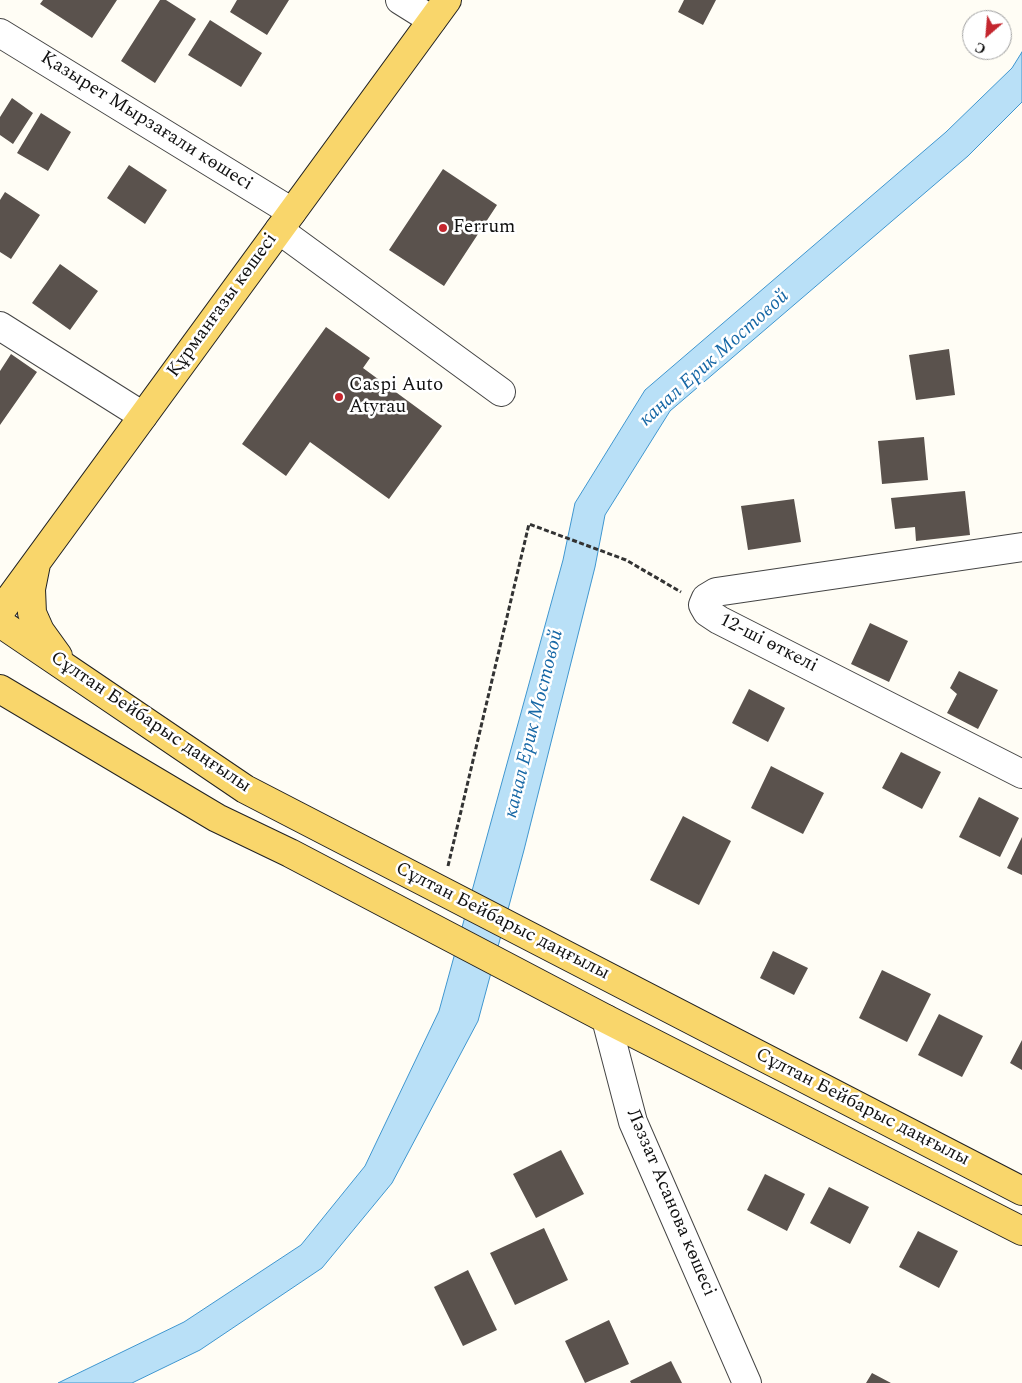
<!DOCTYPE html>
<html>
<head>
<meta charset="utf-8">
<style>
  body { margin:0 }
  #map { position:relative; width:1022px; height:1383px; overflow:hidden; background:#fffdf5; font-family:Spectral,serif }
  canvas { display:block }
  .north { position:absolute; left:962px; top:10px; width:50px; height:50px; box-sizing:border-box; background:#fff; border:1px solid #a0a0a0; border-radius:50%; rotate:207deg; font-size:14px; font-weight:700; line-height:20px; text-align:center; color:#111 }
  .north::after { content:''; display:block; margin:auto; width:18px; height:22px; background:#c4262e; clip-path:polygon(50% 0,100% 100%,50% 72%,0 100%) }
</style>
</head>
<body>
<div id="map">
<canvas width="1022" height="1383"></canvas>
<div class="north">С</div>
</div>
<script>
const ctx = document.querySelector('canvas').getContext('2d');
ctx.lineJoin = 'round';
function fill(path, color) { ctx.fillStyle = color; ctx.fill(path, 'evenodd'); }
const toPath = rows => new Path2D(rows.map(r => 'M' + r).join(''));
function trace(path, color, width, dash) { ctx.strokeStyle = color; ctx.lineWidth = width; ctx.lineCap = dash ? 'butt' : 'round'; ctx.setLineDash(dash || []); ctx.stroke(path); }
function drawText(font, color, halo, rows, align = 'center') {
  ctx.font = font + ' Spectral,serif'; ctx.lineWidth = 5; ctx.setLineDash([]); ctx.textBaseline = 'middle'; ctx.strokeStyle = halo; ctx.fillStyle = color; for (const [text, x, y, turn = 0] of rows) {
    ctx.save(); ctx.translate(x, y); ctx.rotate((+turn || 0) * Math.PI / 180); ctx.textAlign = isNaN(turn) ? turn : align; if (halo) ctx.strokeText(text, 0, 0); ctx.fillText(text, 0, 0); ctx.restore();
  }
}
const water = toPath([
  [1022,52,1022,102,968,156,670,411,605,515,595,567,524,850,478,1021,392,1183,322,1268,200,1350,132,1383,58,1383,184,1322,301,1245,365,1166,439,1011,563,560,575,503,645,390,946,132,1012,68,1022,52]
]);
const building = toPath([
  [43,0,117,0,92,38,40,4],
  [160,0,166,0,196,19,155,83,121,61],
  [237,0,289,0,267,35,230,12],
  [684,0,716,0,703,25,678,12],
  [210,20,262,53,241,87,188,55],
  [12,98,33,113,13,144,0,135,0,117],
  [41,113,71,132,48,171,17,153],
  [129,165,167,190,145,224,107,198],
  [443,169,497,205,444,286,389,250],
  [5,192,40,215,11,259,0,252,0,200],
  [60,264,98,291,70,330,32,303],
  [326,327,370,358,363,368,442,426,389,499,310,442,286,476,242,444],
  [949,349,955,395,916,400,909,355],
  [11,354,37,372,0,425,0,371],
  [924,437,928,480,882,484,878,441],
  [965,491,970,535,916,541,915,527,895,529,891,498],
  [794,499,801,542,748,550,741,506],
  [870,623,908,641,889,682,851,664],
  [959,671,998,690,978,729,947,713,957,694,950,688],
  [749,689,785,708,768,742,732,723],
  [901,752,941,772,922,809,882,788],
  [771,766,824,793,803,834,751,808],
  [979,797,1019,818,1000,857,959,837],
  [683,816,731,841,699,905,650,880],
  [1022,837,1022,875,1007,868],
  [773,951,808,968,794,995,760,978],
  [882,970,931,994,907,1042,859,1018],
  [939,1014,983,1036,962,1077,918,1055],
  [1022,1040,1022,1070,1010,1063],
  [561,1150,584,1194,536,1218,513,1174],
  [765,1174,805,1194,787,1231,747,1210],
  [829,1187,869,1207,850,1244,810,1223],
  [544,1228,568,1280,515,1305,490,1253],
  [918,1231,958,1251,939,1288,899,1267],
  [468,1270,497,1330,463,1346,434,1287],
  [609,1320,629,1364,585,1383,565,1341],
  [671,1361,682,1383,631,1383,630,1381],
  [872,1373,891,1383,866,1383]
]);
const path = toPath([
  [448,866,529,524,626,560,681,592]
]);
const minor = toPath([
  [400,0,432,20],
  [0,33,292,212],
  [279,230,501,392],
  [0,326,143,416],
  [1022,547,716,592,706,598,703,605,707,612,719,620,1022,774],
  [606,1019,633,1122,747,1383]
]);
const major = toPath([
  [36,564,31,589,32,613,40,631,58,656],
  [0,612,447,0],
  [0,623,245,789,1022,1191],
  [0,689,217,818,290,853,606,1019,1022,1231]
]);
const markers = [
  [443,228,5,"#c4262e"],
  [339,397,5,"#c4262e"]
];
const streetNames = [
  ["Қазырет Мырзағали көшесі",146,122,32],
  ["Құрманғазы көшесі",223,306,-54],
  ["12-ші өткелі",768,644,27],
  ["Сұлтан Бейбарыс даңғылы",150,723,34],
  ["Сұлтан Бейбарыс даңғылы",502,922,27],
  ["Сұлтан Бейбарыс даңғылы",862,1108,27],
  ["Ләззат Асанова көшесі",670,1203,67]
];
const poiNames = [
  ["Ferrum",453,228],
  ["Caspi Auto",349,386],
  ["Atyrau",349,408]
];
const waterNames = [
  ["канал Ерик Мостовой",715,359,-42],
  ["канал Ерик Мостовой",535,724,-76]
];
fill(water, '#b9e0f7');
trace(water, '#3f96cf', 1);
fill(building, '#5a524d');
trace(minor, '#444', 30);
trace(major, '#222', 30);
trace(path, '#333', 3, [5, 2.5]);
trace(minor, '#fff', 28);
trace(major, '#f9d66b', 28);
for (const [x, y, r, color] of markers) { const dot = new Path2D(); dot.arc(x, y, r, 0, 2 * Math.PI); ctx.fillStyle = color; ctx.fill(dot); trace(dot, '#fff', 2); }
drawText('19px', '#111', '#fff', streetNames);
drawText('19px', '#111', '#fff', poiNames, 'left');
drawText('italic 20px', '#1768a6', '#fff', waterNames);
</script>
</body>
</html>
